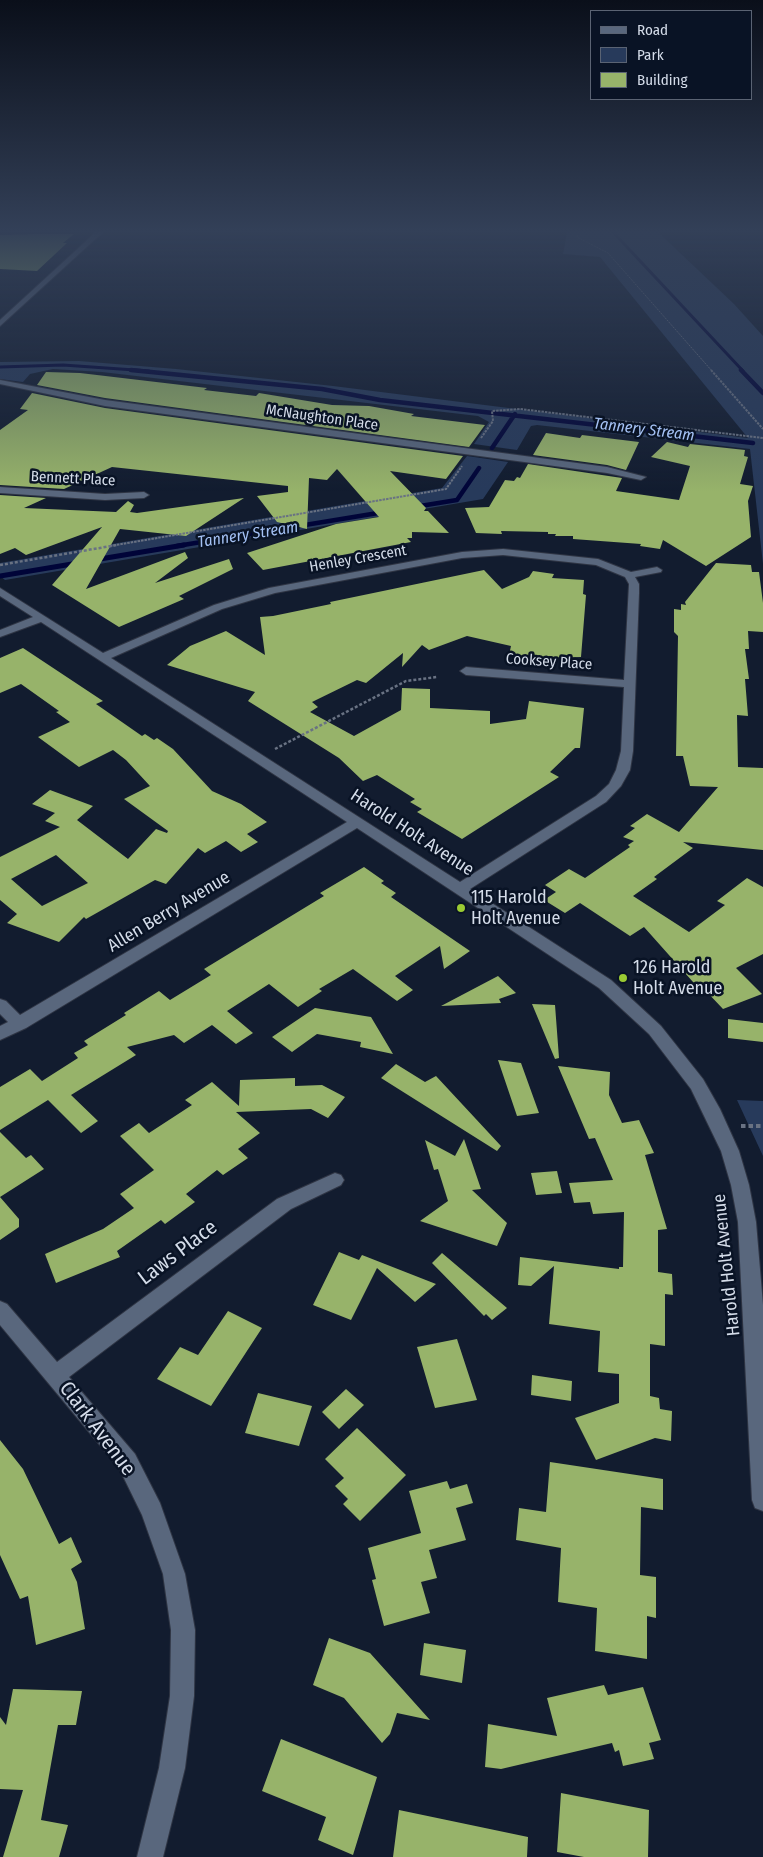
<!DOCTYPE html>
<html>
<head>
<meta charset="utf-8">
<style>
  body { margin:0 }
  #map { position:relative; width:763px; height:1857px; overflow:hidden; background:#121c2f; font-family:"Fira Sans Condensed",sans-serif }
  canvas { display:block }
  .legend { position:absolute; left:590px; top:10px; width:162px; height:90px; box-sizing:border-box; background:#091325; border:1px solid #5a6373; margin:0; padding:6px 9px; list-style:none; font-size:15px; color:#d4dce9 }
  .legend li { display:flex; align-items:center; gap:10px; height:25px }
  .legend b { width:25px; border:1px solid #5a6373 }
</style>
</head>
<body>
<div id="map">
<canvas width="763" height="1857"></canvas>
<ul class="legend">
<li><b style="height:6px;background:#59677d"></b>Road</li>
<li><b style="height:14px;background:#273a5b"></b>Park</li>
<li><b style="height:14px;background:#97b36a"></b>Building</li>
</ul>
</div>
<script>
const ctx = document.querySelector('canvas').getContext('2d');
ctx.lineJoin = 'round';
function fill(path, color) { ctx.fillStyle = color; ctx.fill(path, 'evenodd'); }
const toPath = rows => new Path2D(rows.map(r => 'M' + r).join(''));
function trace(path, color, width, dash) { ctx.strokeStyle = color; ctx.lineWidth = width; ctx.lineCap = dash ? 'butt' : 'round'; ctx.setLineDash(dash || []); ctx.stroke(path); }
function drawText(font, color, halo, rows, align = 'center') {
  ctx.font = font + ' "Fira Sans Condensed",sans-serif'; ctx.lineWidth = 5; ctx.setLineDash([]); ctx.textBaseline = 'middle'; ctx.strokeStyle = halo; ctx.fillStyle = color; for (const [text, x, y, turn = 0] of rows) {
    ctx.save(); ctx.translate(x, y); ctx.rotate((+turn || 0) * Math.PI / 180); ctx.textAlign = isNaN(turn) ? turn : align; if (halo) ctx.strokeText(text, 0, 0); ctx.fillText(text, 0, 0); ctx.restore();
  }
}
const green = toPath([
  [567,232,658,232,734,304,763,336,763,564,750,449,537,425,531,426,517,450,474,444,489,422,478,416,102,372,53,369,30,374,23,382,0,379,0,362,79,361,176,369,333,386,748,438,600,257,563,254],
  [467,456,508,462,483,499,5,580,0,576,0,563,442,488],
  [737,1100,763,1101,763,1156]
]);
const streamFar2 = toPath([
  [613,232,743,371],
  [0,367,63,365,149,371]
]);
const streamFar1 = toPath([
  [131,370,322,389,380,400,753,443],
  [741,370,763,393],
  [492,448,515,414],
  [414,507,457,500,479,468],
  [177,546,384,512]
]);
const stream = toPath([
  [94,560,184,545],
  [0,576,78,563]
]);
const building = toPath([
  [35,234,74,234,63,243,67,243,37,271,0,269,0,235],
  [46,372,80,373,207,388,204,390,256,396,259,393,332,405,369,406,414,414,411,416,485,425,469,447,105,398,37,385],
  [32,393,105,408,463,456,446,479,390,471,426,508,424,511,428,511,449,533,412,532,412,538,407,538,411,542,263,570,247,553,336,524,379,517,337,469,327,480,309,478,307,529,277,522,257,496,288,492,288,486,112,467,64,489,0,485,0,430,28,410,20,409],
  [546,433,580,438,582,435,639,442,626,470,607,465,533,455],
  [667,442,688,447,690,444,745,450,744,456,748,457,740,484,753,486,748,501,751,537,706,566,663,540,660,549,640,546,641,544,573,539,573,536,555,536,556,534,548,534,548,532,501,531,502,534,476,533,465,508,489,507,505,480,514,481,517,477,520,478,528,464,622,478,616,491,679,500,690,466,651,457],
  [0,495,46,498,24,508,116,512,128,501,134,505,130,512,137,513,244,498,186,536,120,529,86,589,185,552,188,558,155,583,229,559,233,569,179,596,184,599,119,627,52,585,102,527,26,555,15,548,0,554],
  [716,563,751,565,752,572,759,572,763,603,763,632,748,631,749,649,745,649,749,679,745,679,748,716,737,715,738,767,763,768,763,850,683,842,693,848,654,877,657,879,633,896,689,932,725,905,717,901,747,878,763,887,763,954,736,968,762,994,723,1009,705,990,701,991,644,927,630,936,580,903,565,913,544,900,556,892,545,885,569,869,585,878,630,847,628,845,634,841,623,837,635,828,630,826,647,814,679,832,718,787,690,786,683,756,676,756,678,636,674,632,674,609,681,610,681,604,686,605,685,602],
  [484,570,502,589,529,577,533,571,554,574,552,578,584,580,583,594,586,595,581,657,540,658,509,655,511,646,467,636,429,650,422,645,402,667,403,653,366,683,357,680,312,702,318,707,310,712,354,736,401,710,402,688,430,689,430,708,490,711,490,724,526,719,529,701,584,708,580,748,575,748,550,772,559,777,462,839,417,812,422,809,410,802,415,799,377,775,363,781,339,758,248,701,255,692,167,665,190,646,226,631,265,655,260,617,273,616,331,604,330,602],
  [23,648,103,701,96,704,142,736,145,734,154,740,157,738,173,749,212,791,241,804,267,822,247,834,258,842,241,852,226,841,205,853,198,848,166,884,155,880,86,919,84,917,59,942,7,923,17,914,0,900,0,857,60,827,45,821,55,813,32,804,50,790,93,806,77,820,128,859,156,829,167,833,168,831,124,799,150,786,126,760,113,750,79,767,38,737,70,722,56,712,59,711,21,684,0,693,0,658],
  [56,855,88,883,42,906,11,879],
  [364,867,384,881,381,883,396,893,391,897,470,951,444,969,440,946,395,976,413,990,397,1001,353,969,319,989,322,991,298,1007,269,984,227,1011,253,1033,236,1044,212,1025,184,1043,174,1035,127,1047,136,1055,71,1095,98,1121,81,1133,48,1100,0,1130,0,1087,30,1069,42,1081,78,1058,74,1053,88,1045,84,1041,126,1015,124,1013,159,991,170,1000,211,975,204,969,324,896,320,893],
  [498,976,516,993,499,999,501,1003,441,1006],
  [532,1004,555,1005,559,1058,555,1059],
  [315,1008,371,1017,393,1054,360,1047,361,1042,317,1034,292,1052,272,1037],
  [728,1019,763,1023,763,1042,728,1038],
  [498,1060,521,1063,539,1113,517,1116],
  [396,1064,425,1082,436,1076,501,1146,497,1151,381,1078],
  [558,1066,610,1072,609,1095,622,1123,639,1120,654,1153,645,1155,667,1229,658,1230,658,1272,672,1274,673,1295,665,1294,665,1346,650,1344,650,1396,659,1398,660,1409,672,1411,671,1441,655,1438,596,1460,575,1418,619,1403,619,1374,598,1372,600,1331,549,1324,554,1266,531,1286,518,1285,520,1257,619,1269,619,1267,623,1267,624,1212,593,1214,590,1202,574,1203,569,1183,613,1180,595,1138,589,1139],
  [295,1078,295,1086,322,1085,345,1097,328,1118,311,1109,236,1112,260,1133,238,1149,248,1158,223,1175,217,1170,186,1194,195,1202,165,1224,161,1220,117,1251,120,1257,56,1283,45,1254,103,1229,134,1208,120,1194,154,1170,120,1136,139,1123,149,1133,192,1105,185,1100,212,1082,239,1106,240,1080],
  [0,1132,26,1158,31,1155,44,1169,0,1197,19,1219,19,1227,0,1240],
  [464,1139,481,1189,472,1190,507,1223,497,1246,420,1221,448,1201,438,1169,434,1170,425,1140,455,1156],
  [557,1171,562,1193,536,1195,531,1173],
  [339,1252,359,1260,362,1255,436,1284,415,1302,377,1268,351,1320,313,1305],
  [442,1253,475,1281,507,1308,492,1320,486,1314,484,1316,432,1263],
  [228,1311,262,1328,211,1406,157,1379,180,1347,198,1355],
  [457,1339,477,1400,435,1408,417,1347],
  [532,1375,572,1381,571,1401,531,1395],
  [346,1389,364,1405,339,1429,322,1412],
  [258,1393,312,1406,299,1446,245,1433],
  [357,1428,406,1475,360,1521,343,1504,348,1499,335,1486,344,1478,325,1459],
  [0,1440,23,1469,59,1544,71,1537,82,1562,71,1569,77,1582,85,1629,36,1645,28,1596,20,1599,0,1555],
  [550,1462,663,1479,663,1510,641,1507,640,1575,656,1577,656,1618,647,1616,647,1659,595,1651,597,1608,558,1602,561,1548,516,1540,519,1508,546,1512],
  [447,1481,450,1489,467,1484,473,1503,456,1508,466,1540,429,1550,437,1578,421,1582,430,1613,384,1626,372,1580,376,1579,368,1548,421,1533,409,1491],
  [329,1638,370,1653,430,1720,397,1713,390,1734,382,1743,344,1698,313,1685],
  [424,1643,466,1650,462,1683,420,1675],
  [604,1685,608,1695,643,1687,661,1740,649,1743,654,1759,623,1766,619,1750,615,1752,612,1743,501,1769,485,1767,488,1724,557,1736,547,1698],
  [13,1689,82,1691,76,1725,58,1725,41,1820,68,1825,59,1857,3,1857,23,1790,0,1789,0,1717,6,1725],
  [281,1739,377,1777,353,1855,318,1840,326,1817,262,1791],
  [561,1793,649,1810,648,1857,584,1857,557,1852],
  [399,1810,528,1837,527,1857,393,1857]
]);
const pathFar3 = toPath([
  [578,232,577,237,608,253,712,371]
]);
const pathFar2 = toPath([
  [711,370,763,429],
  [481,438,493,421,492,411,520,409,763,438],
  [110,546,446,489,462,466]
]);
const pathFar1 = toPath([
  [0,565,117,545],
  [275,749,406,681,437,677]
]);
const path = toPath([
  [741,1126,763,1126]
]);
const minor = toPath([
  [96,232,103,232,0,326,0,320,96,232],
  [0,380,105,400,607,467,646,477,641,480,607,473,105,406,0,384,0,380],
  [0,487,105,494,144,492,149,495,144,498,105,500,0,493,0,487],
  [503,549,598,559,631,572,657,567,662,570,661,572,635,577,639,584,639,593,633,751,630,770,621,786,606,802,470,889,611,980,661,1026,703,1079,720,1109,739,1151,749,1185,756,1222,763,1305,763,1511,755,1508,752,1500,738,1222,731,1185,721,1151,691,1089,649,1034,599,988,357,828,26,1028,0,1040,0,1026,8,1022,0,1014,0,999,6,1001,20,1015,347,822,41,622,0,637,0,630,33,617,0,596,0,588,103,653,214,605,269,588,462,552,503,549],
  [503,555,596,565,625,577,629,584,624,680,466,667,460,671,466,675,624,687,621,751,616,770,609,784,596,796,460,882,111,658,222,609,275,593,462,558,503,555],
  [335,1173,341,1175,344,1180,341,1185,291,1209,69,1377,135,1454,160,1503,185,1574,195,1630,194,1696,185,1768,163,1857,137,1857,159,1768,170,1696,171,1630,163,1574,142,1515,119,1468,0,1325,0,1301,7,1304,57,1362,277,1199,335,1173]
]);
const markers = [
  [461,908,5,"#9bcb33"],
  [623,978,5,"#9bcb33"]
];
const farStreetnames = [
  ["McNaughton Place",322,418,8],
  ["Bennett Place",73,479,3],
  ["Henley Crescent",358,559,-10],
  ["Cooksey Place",549,662,4]
];
const farWaternames = [
  ["Tannery Stream",644,430,7],
  ["Tannery Stream",248,535,-9]
];
const streetNames = [
  ["Harold Holt Avenue",412,833,33],
  ["Allen Berry Avenue",169,912,-31],
  ["Harold Holt Avenue",727,1265,-96]
];
const poiNames = [
  ["115 Harold",471,898],
  ["Holt Avenue",471,919],
  ["126 Harold",633,968],
  ["Holt Avenue",633,989]
];
const nearStreetnames = [
  ["Laws Place",178,1253,-37],
  ["Clark Avenue",97,1429,53]
];
fill(green, '#273a5b');
trace(streamFar2, '#000438', 3);
trace(streamFar1, '#000438', 4.5);
trace(stream, '#000438', 5);
fill(building, '#97b36a');
trace(minor, '#2f3544', 2);
trace(pathFar3, '#697283', 1, [2, 1]);
trace(pathFar2, '#697283', 2, [2.5, 1]);
trace(pathFar1, '#697283', 2.5, [3, 2]);
trace(path, '#697283', 4, [4.5, 3]);
fill(minor, '#59677d');
const sky = ctx.createLinearGradient(0, 0, 0, 492);
sky.addColorStop(0, '#0a0f1a');
sky.addColorStop(0.47, '#334058');
sky.addColorStop(1, '#33405800');
ctx.fillStyle = sky;
ctx.fillRect(0, 0, 763, 492);
for (const [x, y, r, color] of markers) { const dot = new Path2D(); dot.arc(x, y, r, 0, 2 * Math.PI); ctx.fillStyle = color; ctx.fill(dot); trace(dot, '#091325', 2); }
drawText('15px', '#d4dce9', '#091325', farStreetnames);
drawText('italic 16px', '#a4c1f4', '#091325', farWaternames);
drawText('18px', '#d4dce9', '#091325', streetNames);
drawText('18px', '#d4dce9', '#091325', poiNames, 'left');
drawText('21px', '#d4dce9', '#091325', nearStreetnames);
</script>
</body>
</html>
